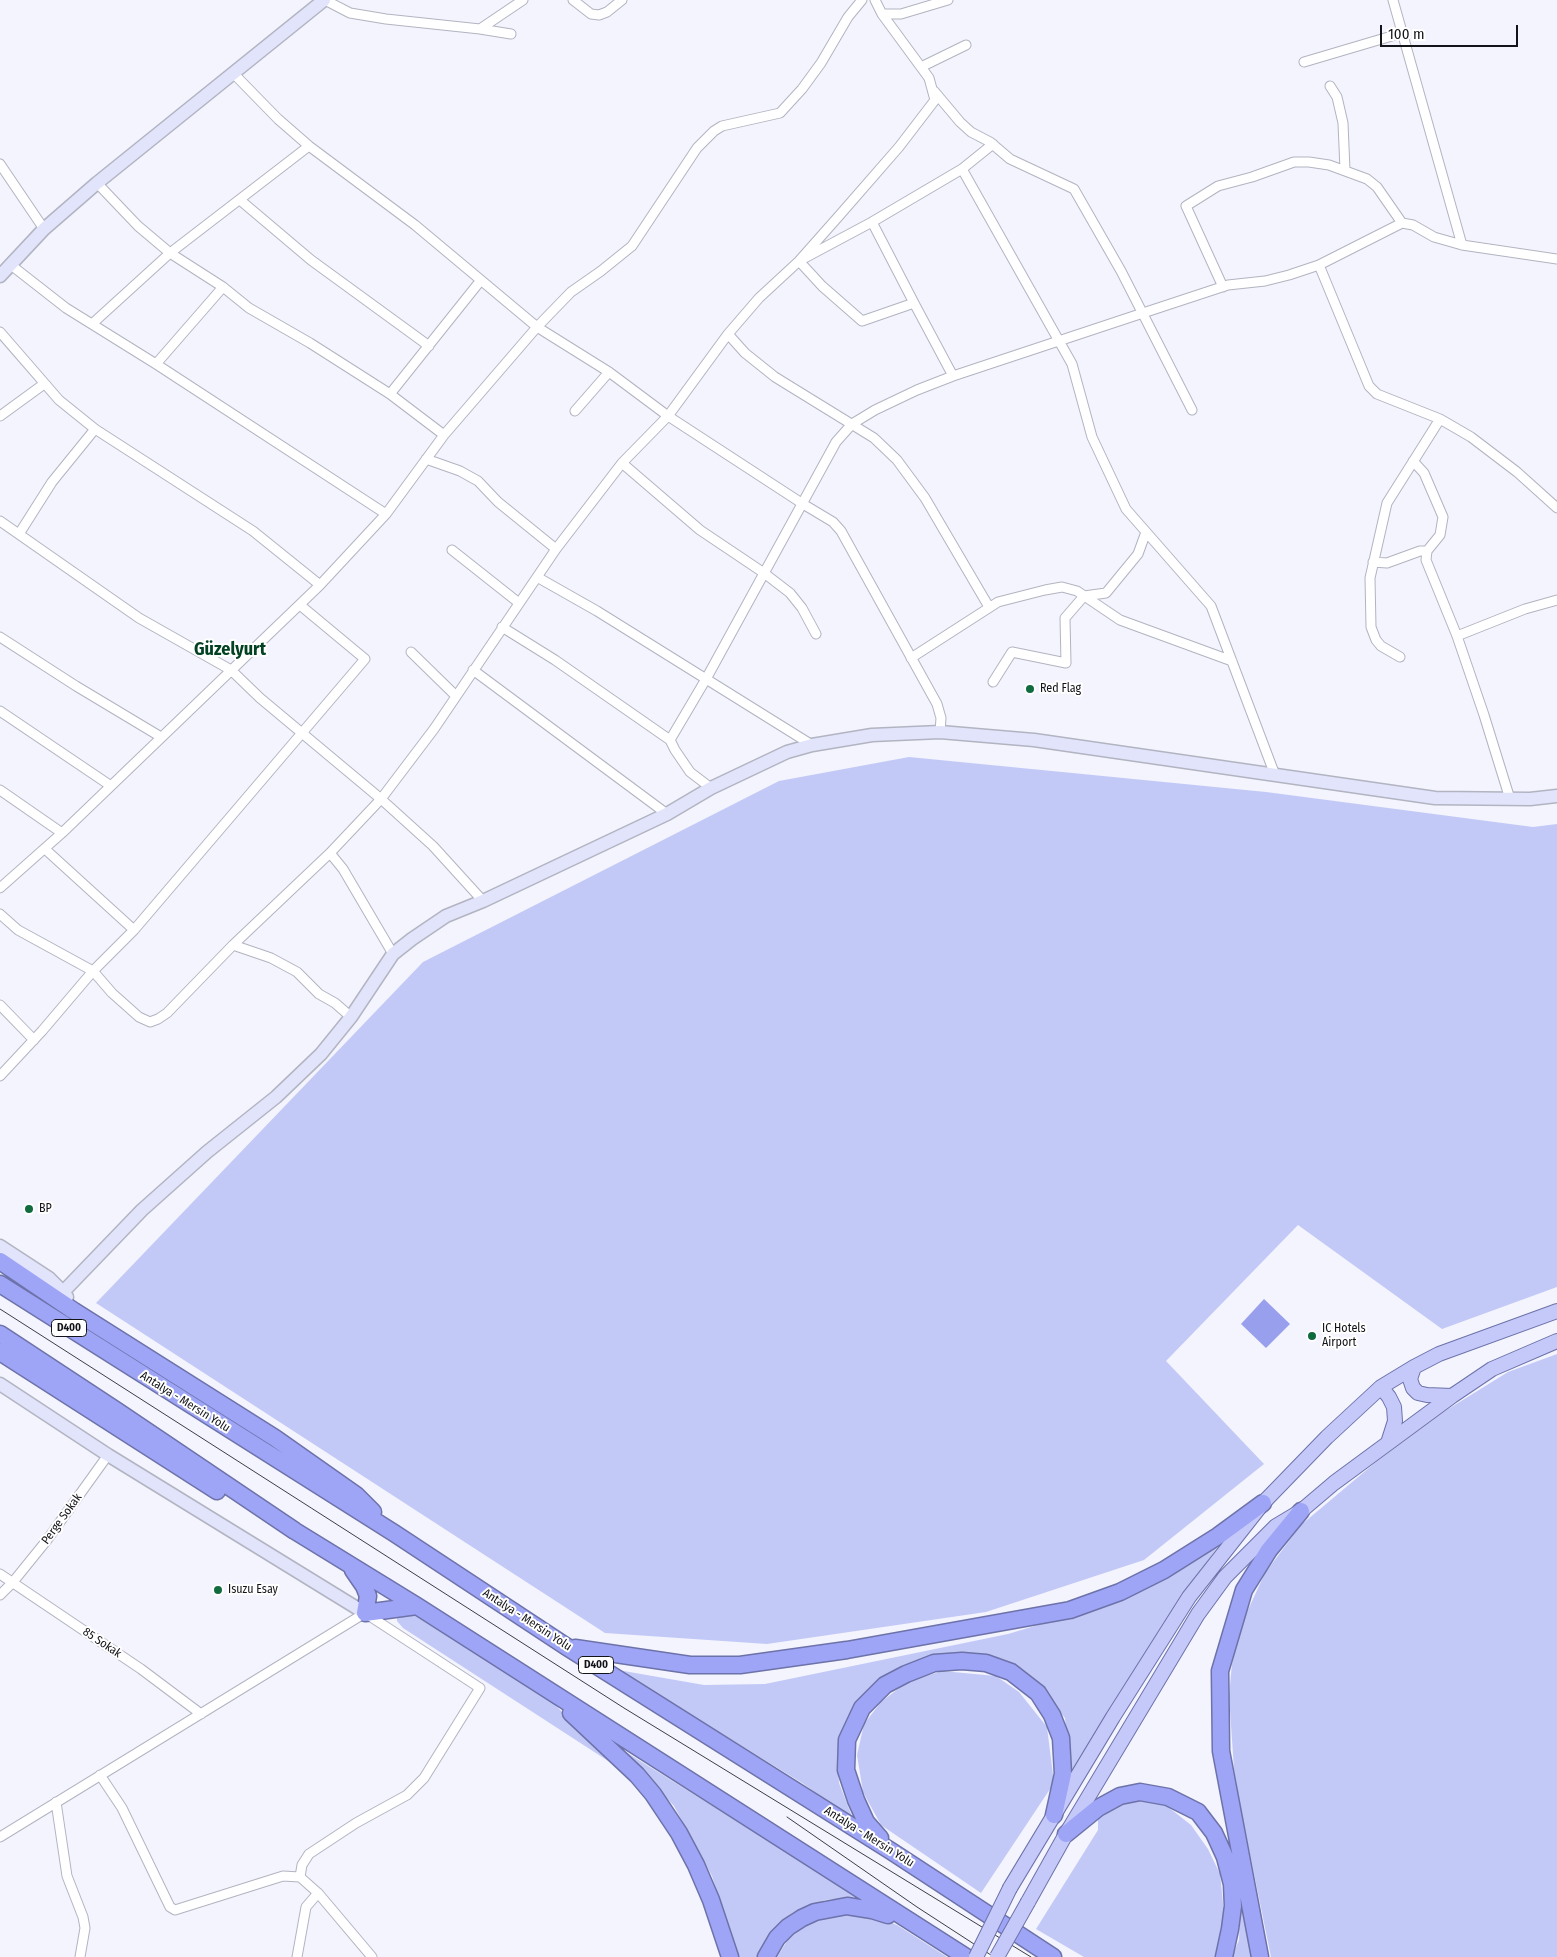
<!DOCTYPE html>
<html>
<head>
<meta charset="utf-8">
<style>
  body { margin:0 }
  #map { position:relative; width:1557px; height:1957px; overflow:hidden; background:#f3f4fd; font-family:"Fira Sans Condensed",sans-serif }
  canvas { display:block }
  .scale { position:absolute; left:1380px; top:25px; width:138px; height:22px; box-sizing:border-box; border:2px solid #131419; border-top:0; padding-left:6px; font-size:15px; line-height:18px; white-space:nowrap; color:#131419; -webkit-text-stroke:4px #fff; paint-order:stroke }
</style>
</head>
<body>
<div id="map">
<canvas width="1557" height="1957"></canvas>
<div class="scale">100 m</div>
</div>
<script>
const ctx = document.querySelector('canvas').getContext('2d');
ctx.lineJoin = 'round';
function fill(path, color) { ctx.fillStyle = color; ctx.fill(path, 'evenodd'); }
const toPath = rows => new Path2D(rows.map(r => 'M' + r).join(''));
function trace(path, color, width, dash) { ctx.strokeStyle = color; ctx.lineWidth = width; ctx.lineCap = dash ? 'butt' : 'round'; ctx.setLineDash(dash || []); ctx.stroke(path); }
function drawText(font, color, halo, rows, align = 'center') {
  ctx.font = font + ' "Fira Sans Condensed",sans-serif'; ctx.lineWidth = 4; ctx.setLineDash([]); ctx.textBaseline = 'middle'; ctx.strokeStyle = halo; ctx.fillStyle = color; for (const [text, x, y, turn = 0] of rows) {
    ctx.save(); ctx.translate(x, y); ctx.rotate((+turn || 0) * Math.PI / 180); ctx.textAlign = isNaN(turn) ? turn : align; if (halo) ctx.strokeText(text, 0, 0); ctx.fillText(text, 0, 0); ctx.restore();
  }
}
const green = toPath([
  [909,757,1266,792,1533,827,1557,824,1557,1287,1442,1329,1298,1225,1166,1361,1264,1464,1144,1560,986,1612,767,1644,605,1633,96,1303,423,962,779,781],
  [1557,1354,1557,1957,1271,1957,1241,1810,1234,1769,1229,1696,1232,1664,1241,1625,1265,1573,1301,1525,1376,1462,1445,1411,1508,1372],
  [1221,1542,1176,1606,1067,1784,1067,1741,1065,1718,1046,1695,1005,1661,948,1653,885,1675,866,1693,845,1725,837,1755,839,1783,853,1819,802,1783,618,1670,704,1685,765,1684,1008,1634,1078,1613],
  [411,1613,550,1700,619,1768,403,1628,397,1621,397,1615],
  [942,1671,996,1676,1019,1692,1047,1727,1054,1783,981,1893,881,1825,863,1792,857,1755,864,1724,881,1702,907,1682],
  [621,1749,859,1897,825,1900,792,1913,768,1936,757,1957,738,1957,712,1876,674,1806],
  [1132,1800,1163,1803,1191,1825,1208,1849,1220,1874,1224,1913,1217,1957,1084,1957,1036,1929,1098,1830,1098,1817,1114,1806],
  [1241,1894,1255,1957,1232,1957,1239,1940],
  [840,1912,870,1914,897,1925,947,1957,777,1957,789,1938,812,1921]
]);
const water = toPath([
  [1264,1299,1290,1324,1266,1348,1241,1324]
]);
const street = toPath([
  [325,0,350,13,386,19,480,29,511,34],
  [573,0,591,14,599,15,607,12,622,0],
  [1393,0,1462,245],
  [882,14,901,14,948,0],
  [480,29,523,0],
  [1304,62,1402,33],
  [921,67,966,45],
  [234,74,278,119,309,146,415,225,537,327,609,372,668,416,803,504,833,522,841,531,937,704,941,718,940,732],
  [1330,86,1337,97,1343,123,1345,170],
  [934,91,960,122,971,132,990,142,1010,159,1074,189,1121,271,1192,410],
  [0,164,44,229],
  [962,169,1072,364,1092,437,1126,509,1211,606,1275,775],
  [97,183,138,226,170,253,223,287,249,308,310,343,390,394,444,435],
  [240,200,311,260,429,346],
  [872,222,914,303],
  [11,265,66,308,156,364,386,514],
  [1319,265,1369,386,1377,394,1440,419,1471,437,1517,472,1557,508],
  [1223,287,1186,206,1218,186,1252,177,1294,162,1309,162,1329,165,1367,179,1377,187,1402,223],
  [92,324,170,253,309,146],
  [0,332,59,400,95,429,253,531,320,585],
  [728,334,745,353,775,377,874,438,897,460,925,498,989,607],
  [156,364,223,287],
  [953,376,914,303,862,321,822,286,799,261,872,222,962,169,993,144],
  [390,394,481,280],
  [575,411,609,372],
  [0,416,44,384],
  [426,459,460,471,478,481,498,502,556,549],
  [1413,461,1424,473,1443,517,1440,535,1427,551,1426,560,1457,636,1484,715,1510,799],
  [622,463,700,530,764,573,790,593,802,608,816,634],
  [0,521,139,618,231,670,260,698,381,799,433,846,483,901],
  [19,534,52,482,95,429],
  [452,550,519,603],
  [1373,562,1387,563,1420,551,1427,551],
  [537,577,597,611,812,745],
  [502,627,555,660,670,740,675,750,690,772,711,788],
  [1457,636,1525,609,1557,600],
  [0,637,76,686,161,737],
  [411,652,456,696],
  [1400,657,1381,646,1376,640,1371,627,1370,578,1387,503,1440,419],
  [911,658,998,602,1045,590,1062,587,1077,591,1120,620,1232,661],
  [473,670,667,814],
  [993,682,1012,652,1066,663,1065,618,1084,596,1106,593,1138,554,1146,532],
  [0,711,111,786],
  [670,740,706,679,836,442,852,424,875,410,917,390,953,376,1143,313,1228,285,1265,281,1289,275,1319,265,1402,223,1413,225,1434,237,1462,245,1557,259],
  [0,790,62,833],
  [45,849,134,930],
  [330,853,343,869,393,954],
  [0,888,62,833,320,585,386,514,444,435,537,327,571,292,601,271,632,246,697,148,714,131,722,126,780,113,802,89,821,63,848,17,862,0],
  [0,914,18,930,93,971,112,993,139,1017,150,1022,158,1019,167,1013,233,945,330,853,381,799,434,729,556,549,622,463,668,416,728,334,759,298,799,261,838,217,899,147,935,100,929,78,882,14,875,0],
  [233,945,271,958,297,972,319,994,335,1003,351,1017],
  [0,1005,34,1040],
  [0,1076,42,1031,93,971,134,930,365,659,300,605],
  [0,1574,141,1669,201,1714],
  [0,1595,13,1582,47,1540,108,1455],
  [100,1775,122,1808,170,1907,175,1910,283,1876,300,1877,318,1893,372,1957],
  [56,1802,67,1876,83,1917,85,1928,80,1957],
  [0,1837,365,1613,480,1688,424,1778,407,1795,356,1823,309,1854,302,1865,300,1877],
  [297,1957,306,1907,318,1893]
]);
const secondary = toPath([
  [0,276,44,229,97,183,324,0],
  [0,1246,49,1278,63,1292,67,1297],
  [63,1292,142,1210,207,1152,276,1097,321,1054,351,1017,393,954,412,939,446,916,483,901,667,814,711,788,787,752,812,745,872,735,940,732,1034,740,1435,798,1530,799,1557,796],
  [0,1384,108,1455,365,1613]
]);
const primary = toPath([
  [1414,1367,1410,1379,1413,1388,1418,1393,1427,1395,1452,1396],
  [1381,1387,1389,1397,1394,1407,1395,1421,1388,1443],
  [1010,1888,1113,1717,1189,1597,1263,1503,1327,1437,1381,1387,1414,1367,1439,1354,1557,1311],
  [1028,1902,1066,1834,1198,1614,1225,1577,1276,1526,1301,1511,1334,1483,1452,1396,1492,1369,1557,1341]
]);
const highway = toPath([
  [0,1261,74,1311,275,1438,356,1495,373,1512],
  [0,1284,394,1533,567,1647,891,1851,1053,1957],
  [0,1334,117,1411,295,1531,417,1606,966,1957],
  [0,1352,217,1491],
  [353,1570,364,1586,368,1596,365,1613,417,1606],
  [575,1648,690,1665,740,1665,847,1650,1070,1610,1120,1592,1164,1570,1218,1536,1263,1503],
  [571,1713,637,1775,653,1794,679,1833,696,1865,711,1900,730,1957],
  [1066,1834,1098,1808,1120,1796,1140,1792,1168,1797,1198,1812,1214,1833,1225,1857,1232,1884,1233,1906,1230,1929,1224,1957],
  [880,1838,866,1822,856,1800,846,1770,847,1740,862,1708,885,1685,906,1674,934,1663,962,1661,986,1663,1011,1672,1038,1693,1052,1715,1061,1738,1063,1774,1054,1815],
  [766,1957,777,1938,788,1927,802,1918,815,1912,847,1906,872,1910,888,1915],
  [1260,1957,1221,1751,1220,1671,1244,1590,1269,1550,1301,1511]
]);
const tram = toPath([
  [0,1309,624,1708,1031,1957],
  [787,1817,917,1907,994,1957]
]);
const primaryBridge = toPath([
  [976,1957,1010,1888],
  [997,1957,1028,1902]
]);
const markers = [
  [1030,689,5,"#106b3e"],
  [29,1209,5,"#106b3e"],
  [1312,1336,5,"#106b3e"],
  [218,1590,5,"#106b3e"]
];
const shields = [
  [69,1328,35],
  [596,1665,35]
];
const shieldNames = [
  ["D400",69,1328],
  ["D400",596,1665]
];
const poiNames = [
  ["Red Flag",1040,689],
  ["BP",39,1209],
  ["IC Hotels",1322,1329],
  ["Airport",1322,1343],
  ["Isuzu Esay",228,1590]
];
const streetNames = [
  ["Antalya - Mersin Yolu",185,1402,32],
  ["Perge Sokak",62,1519,-54],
  ["Antalya - Mersin Yolu",527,1620,33],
  ["85 Sokak",102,1643,34],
  ["Antalya - Mersin Yolu",869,1837,32]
];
const districtNames = [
  ["Güzelyurt",230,650]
];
fill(green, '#c3c9f7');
fill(water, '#989fed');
trace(street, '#b2b4c1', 11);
trace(secondary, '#b2b4c1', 15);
trace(primary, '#6d72a9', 16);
trace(highway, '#6d72a9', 19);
trace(street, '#fff', 9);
trace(secondary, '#e2e4fc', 12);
trace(primary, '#c5c9fa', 14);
trace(highway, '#9ea5f6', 16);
trace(tram, '#3d3e43', 1);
trace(primaryBridge, '#6d72a9', 16, []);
trace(primaryBridge, '#c5c9fa', 14);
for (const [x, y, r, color] of markers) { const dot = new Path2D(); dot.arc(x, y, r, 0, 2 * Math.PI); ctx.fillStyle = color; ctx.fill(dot); trace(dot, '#fff', 2); }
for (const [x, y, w] of shields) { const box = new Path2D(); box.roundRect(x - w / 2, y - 8.5, w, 17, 4); ctx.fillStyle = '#fff'; ctx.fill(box); trace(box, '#131419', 1); }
drawText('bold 11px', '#131419', null, shieldNames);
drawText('12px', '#131419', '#fff', poiNames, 'left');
drawText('12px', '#131419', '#fff', streetNames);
drawText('bold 18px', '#024223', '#fff', districtNames);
</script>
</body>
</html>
